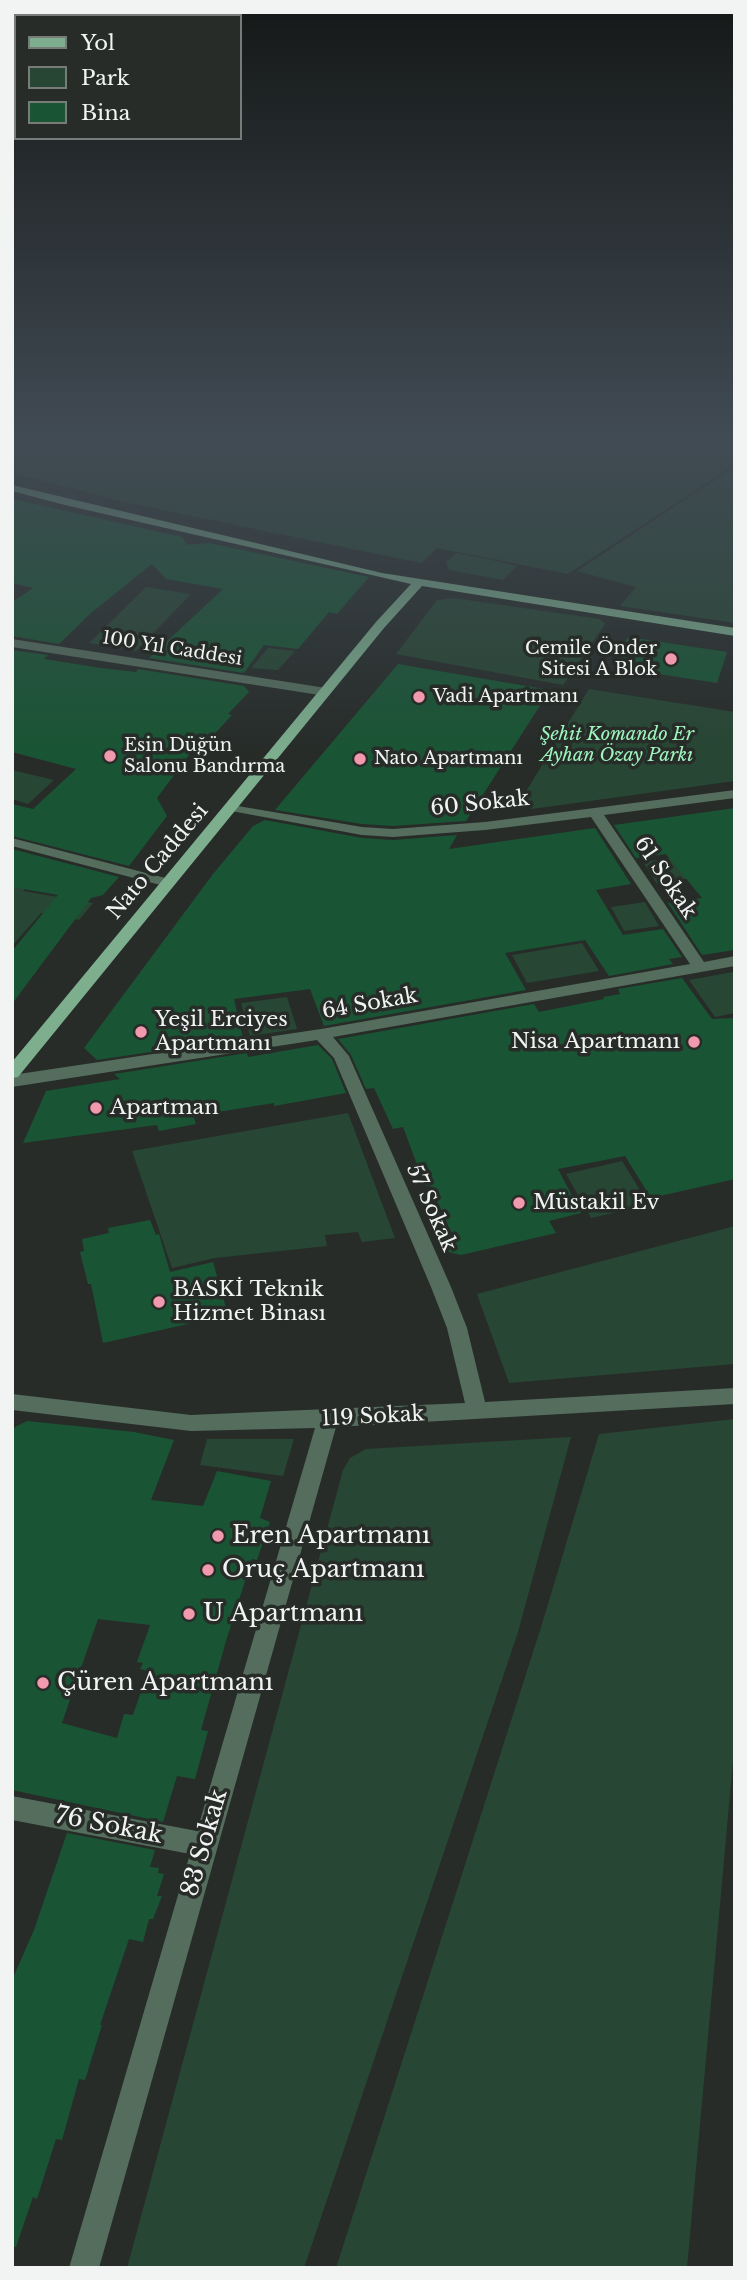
<!DOCTYPE html>
<html>
<head>
<meta charset="utf-8">
<style>
  body { margin:0 }
  #map { position:relative; width:747px; height:2280px; overflow:hidden; background:#272c29; font-family:"Libre Baskerville",serif }
  canvas { display:block }
  .frame { position:absolute; inset:0; border:14px solid #f1f4f2; pointer-events:none }
  .legend { position:absolute; left:14px; top:14px; width:228px; height:126px; box-sizing:border-box; background:#272c29; border:2px solid #787c79; margin:0; padding:9px 12px; list-style:none; font-size:21px; color:#f1f4f2 }
  .legend li { display:flex; align-items:center; gap:14px; height:35px }
  .legend b { width:35px; border:2px solid #787c79 }
</style>
</head>
<body>
<div id="map">
<canvas width="747" height="2280"></canvas>
<div class="frame"></div>
<ul class="legend">
<li><b style="height:9px;background:#7dae8e"></b>Yol</li>
<li><b style="height:19px;background:#274633"></b>Park</li>
<li><b style="height:19px;background:#195534"></b>Bina</li>
</ul>
</div>
<script>
const ctx = document.querySelector('canvas').getContext('2d');
ctx.lineJoin = 'round';
function fill(path, color) { ctx.fillStyle = color; ctx.fill(path, 'evenodd'); }
const toPath = rows => new Path2D(rows.map(r => 'M' + r).join(''));
function trace(path, color, width, dash) { ctx.strokeStyle = color; ctx.lineWidth = width; ctx.lineCap = dash ? 'butt' : 'round'; ctx.setLineDash(dash || []); ctx.stroke(path); }
function drawText(font, color, halo, rows, align = 'center') {
  ctx.font = font + ' "Libre Baskerville",serif'; ctx.lineWidth = 7; ctx.setLineDash([]); ctx.textBaseline = 'middle'; ctx.strokeStyle = halo; ctx.fillStyle = color; for (const [text, x, y, turn = 0] of rows) {
    ctx.save(); ctx.translate(x, y); ctx.rotate((+turn || 0) * Math.PI / 180); ctx.textAlign = isNaN(turn) ? turn : align; if (halo) ctx.strokeText(text, 0, 0); ctx.fillText(text, 0, 0); ctx.restore();
  }
}
const green = toPath([
  [12,435,735,435,735,464,568,574,437,548,421,563,129,503,12,473],
  [735,467,735,623,620,606,636,587,577,571],
  [457,553,487,559,517,566,503,580,449,570,446,562],
  [146,587,191,594,136,651,89,643],
  [453,598,600,619,605,624,563,685,396,654,437,600],
  [268,648,295,651,278,670,251,668],
  [589,689,735,712,735,781,532,809,520,801],
  [12,770,54,780,28,804,12,799],
  [677,857,691,878,657,884,643,862],
  [46,866,23,891,93,903,79,920,41,913,12,946,12,869],
  [645,902,659,926,624,931,611,907],
  [582,943,599,971,527,983,512,955],
  [733,972,735,1013,715,1017,689,980],
  [287,997,297,1029,250,1036,241,1003],
  [348,1113,395,1238,362,1242,358,1232,325,1235,327,1246,215,1258,172,1268,132,1151],
  [622,1161,649,1205,591,1218,566,1174],
  [735,1226,735,1364,509,1383,477,1294],
  [735,1419,735,1739,687,2268,336,2268,542,1624,599,1434],
  [571,1437,518,1632,304,2268,127,2268,343,1470,350,1458,366,1449],
  [207,1439,294,1439,283,1476,200,1465]
]);
const building = toPath([
  [12,499,182,537,187,545,209,543,369,577,337,614,329,612,298,649,264,645,244,673,149,658,223,589,166,579,152,564,91,613,59,644,12,636,12,602,33,588,12,583],
  [628,637,727,652,717,683,613,667],
  [12,650,48,655,44,659,101,668,136,672,138,669,244,686,249,692,228,714,232,715,208,741,198,743,157,798,167,816,129,866,12,836,12,804,33,809,76,769,12,752],
  [398,664,550,690,466,821,393,826,362,824,275,810],
  [735,808,735,950,702,955,668,903,702,898,666,854,636,858,614,825],
  [265,820,362,838,393,840,457,835,449,849,595,828,631,884,596,890,623,935,663,929,682,957,669,959,673,964,609,976,585,940,505,953,526,990,324,1026,310,989,234,999,243,1038,97,1060,84,1048,213,874,253,826],
  [12,849,119,877,103,895,91,898,12,1004,12,951,58,895,12,887],
  [682,978,712,1019,735,1018,735,1179,651,1198,625,1156,558,1169,581,1213,549,1221,556,1233,461,1255,448,1252,440,1231,449,1229,430,1186,425,1186,403,1127,393,1129,374,1088,366,1089,351,1055,338,1039,534,1004,539,1012,604,999,603,997,620,994,618,989],
  [318,1045,332,1059,346,1093,274,1106,274,1103,193,1116,196,1124,159,1131,157,1125,23,1143,46,1091,120,1079,114,1074,247,1053,248,1057],
  [150,1220,156,1235,159,1234,170,1272,213,1262,228,1315,103,1343,91,1284,88,1284,80,1252,84,1251,82,1239,109,1233,108,1228],
  [27,1421,134,1432,174,1440,151,1500,203,1506,217,1471,271,1481,260,1518,270,1522,257,1560,252,1559,226,1641,201,1730,208,1731,195,1779,177,1776,163,1822,12,1790,12,1433,15,1427],
  [98,1619,150,1625,137,1662,143,1663,140,1669,148,1671,133,1715,124,1714,117,1738,62,1723],
  [67,1833,155,1850,150,1867,159,1868,158,1873,164,1874,157,1896,162,1896,153,1919,149,1919,143,1942,129,1939,100,2025,102,2025,85,2080,79,2079,62,2140,56,2139,37,2199,33,2197,16,2247,12,2246,12,1980,34,1930]
]);
const minor = toPath([
  [12,639,326,688,332,692,326,696,12,647,12,639],
  [735,790,735,798,604,815,704,962,735,956,735,966,333,1037,349,1056,451,1287,467,1328,485,1402,735,1388,735,1404,336,1427,99,2268,69,2268,190,1854,12,1820,12,1796,197,1831,315,1428,191,1431,12,1410,12,1394,191,1415,465,1403,447,1328,431,1287,334,1058,317,1040,12,1087,12,1075,321,1029,690,964,591,817,485,830,393,837,362,835,231,811,226,810,226,804,362,827,393,829,485,822,735,790],
  [12,838,173,880,175,883,168,887,12,846,12,838]
]);
const major = toPath([
  [12,485,382,573,735,628,735,636,422,586,384,628,18,1077,12,1078,12,1062,376,622,411,584,65,505,12,491,12,485]
]);
const markers = [
  [671,659,7,"#f29aad"],
  [419,697,7,"#f29aad"],
  [110,756,7,"#f29aad"],
  [360,759,7,"#f29aad"],
  [141,1032,7,"#f29aad"],
  [694,1042,7,"#f29aad"],
  [96,1108,7,"#f29aad"],
  [519,1203,7,"#f29aad"],
  [159,1302,7,"#f29aad"],
  [218,1536,7,"#f29aad"],
  [208,1570,7,"#f29aad"],
  [189,1614,7,"#f29aad"],
  [43,1683,7,"#f29aad"]
];
const farStreetnames = [
  ["100 Yıl Caddesi",172,649,9]
];
const farPoinames = [
  ["Cemile Önder",657,649,"right"],
  ["Sitesi A Blok",657,670,"right"],
  ["Vadi Apartmanı",433,697],
  ["Esin Düğün",124,746],
  ["Salonu Bandırma",124,767],
  ["Nato Apartmanı",374,759]
];
const farParknames = [
  ["Şehit Komando Er",617,735],
  ["Ayhan Özay Parkı",617,756]
];
const streetNames = [
  ["60 Sokak",480,804,-6],
  ["Nato Caddesi",158,862,-50],
  ["61 Sokak",665,878,56],
  ["64 Sokak",370,1004,-10],
  ["57 Sokak",431,1208,66],
  ["119 Sokak",373,1417,-3]
];
const poiNames = [
  ["Yeşil Erciyes",155,1020],
  ["Apartmanı",155,1044],
  ["Nisa Apartmanı",680,1042,"right"],
  ["Apartman",110,1108],
  ["Müstakil Ev",533,1203],
  ["BASKİ Teknik",173,1290],
  ["Hizmet Binası",173,1314]
];
const nearPoinames = [
  ["Eren Apartmanı",232,1536],
  ["Oruç Apartmanı",222,1570],
  ["U Apartmanı",203,1614],
  ["Çüren Apartmanı",57,1683]
];
const nearStreetnames = [
  ["76 Sokak",109,1826,11],
  ["83 Sokak",205,1843,-74]
];
fill(green, '#274633');
fill(building, '#195534');
fill(minor, '#556d5d');
fill(major, '#7dae8e');
const sky = ctx.createLinearGradient(0, 0, 0, 755);
sky.addColorStop(0, '#151817');
sky.addColorStop(0.58, '#414b54');
sky.addColorStop(1, '#414b5400');
ctx.fillStyle = sky;
ctx.fillRect(0, 0, 747, 755);
for (const [x, y, r, color] of markers) { const dot = new Path2D(); dot.arc(x, y, r, 0, 2 * Math.PI); ctx.fillStyle = color; ctx.fill(dot); trace(dot, '#272c29', 2.5); }
drawText('18px', '#f1f4f2', '#272c29', farStreetnames);
drawText('18px', '#f1f4f2', '#272c29', farPoinames, 'left');
drawText('italic 18px', '#9ff5be', '#272c29', farParknames);
drawText('21px', '#f1f4f2', '#272c29', streetNames);
drawText('21px', '#f1f4f2', '#272c29', poiNames, 'left');
drawText('24px', '#f1f4f2', '#272c29', nearPoinames, 'left');
drawText('24px', '#f1f4f2', '#272c29', nearStreetnames);
</script>
</body>
</html>
